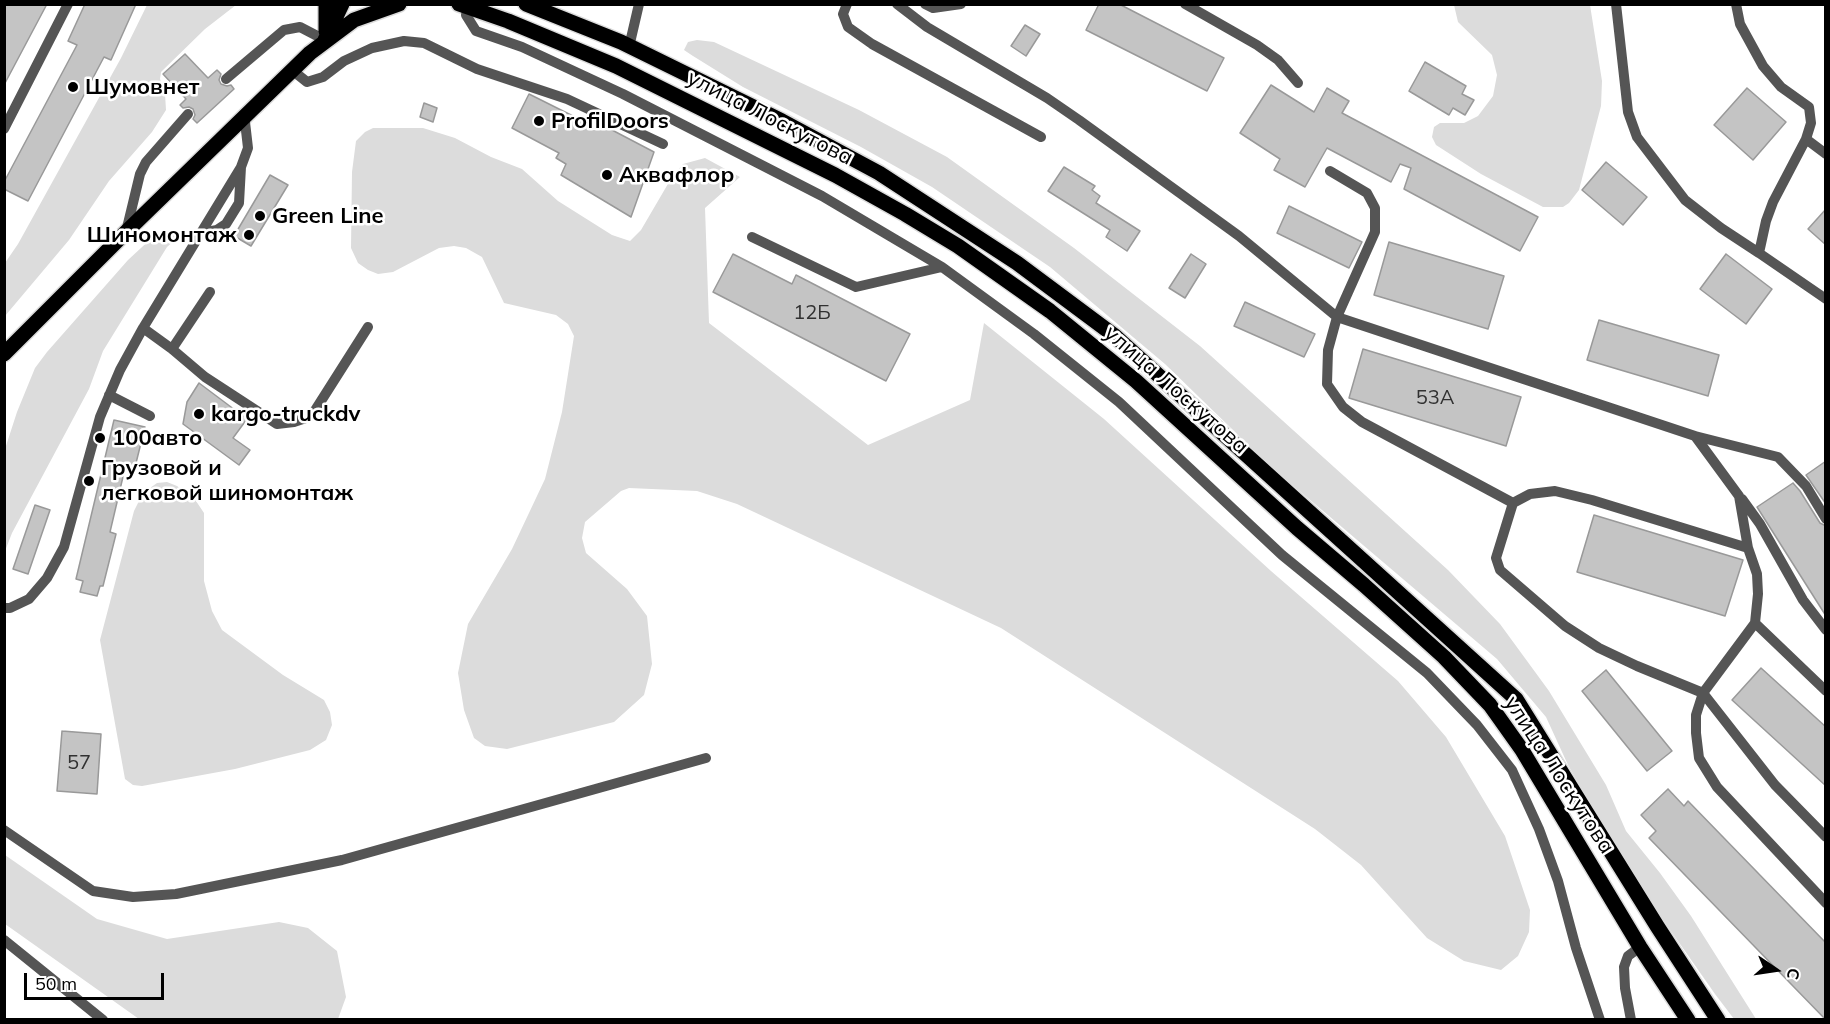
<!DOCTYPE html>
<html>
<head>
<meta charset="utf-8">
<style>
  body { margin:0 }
  #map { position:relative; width:1830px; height:1024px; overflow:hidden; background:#fff; font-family:Mulish,sans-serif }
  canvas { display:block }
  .frame { position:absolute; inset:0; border:6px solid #000; pointer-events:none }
  .north { position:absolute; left:1746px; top:940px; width:60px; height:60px; -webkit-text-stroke:4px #fff; paint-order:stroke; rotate:103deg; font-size:16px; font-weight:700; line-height:24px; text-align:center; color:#000 }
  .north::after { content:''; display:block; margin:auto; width:21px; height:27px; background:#000; clip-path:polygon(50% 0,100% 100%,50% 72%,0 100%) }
  .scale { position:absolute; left:24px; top:973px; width:140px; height:27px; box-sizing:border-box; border:3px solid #000; border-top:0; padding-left:8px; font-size:18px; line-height:21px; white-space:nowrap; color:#000; -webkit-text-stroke:4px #fff; paint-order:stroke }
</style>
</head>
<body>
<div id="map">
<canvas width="1830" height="1024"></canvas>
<div class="frame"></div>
<div class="north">С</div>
<div class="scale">50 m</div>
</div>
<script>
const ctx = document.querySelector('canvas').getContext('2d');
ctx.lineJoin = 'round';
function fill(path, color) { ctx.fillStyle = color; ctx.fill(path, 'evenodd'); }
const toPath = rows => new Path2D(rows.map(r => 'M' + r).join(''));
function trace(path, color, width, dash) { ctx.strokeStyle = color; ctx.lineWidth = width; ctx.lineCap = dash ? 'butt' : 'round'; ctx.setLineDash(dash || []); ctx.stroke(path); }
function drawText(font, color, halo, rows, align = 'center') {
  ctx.font = font + ' Mulish,sans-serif'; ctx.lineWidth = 5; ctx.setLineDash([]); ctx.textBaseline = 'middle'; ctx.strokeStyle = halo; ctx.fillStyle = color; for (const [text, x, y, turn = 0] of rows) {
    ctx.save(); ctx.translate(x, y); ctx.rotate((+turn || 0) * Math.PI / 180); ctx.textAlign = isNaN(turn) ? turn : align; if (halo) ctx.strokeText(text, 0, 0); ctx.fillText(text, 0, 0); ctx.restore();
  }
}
const green = toPath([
  [147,5,236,5,205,29,161,72,160,79,165,94,166,110,152,132,109,181,69,240,5,316,5,263,18,244,121,58],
  [1454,5,1590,5,1602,81,1601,106,1579,190,1569,203,1563,207,1543,207,1481,174,1436,145,1432,137,1434,127,1440,123,1464,123,1478,116,1493,96,1497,75,1492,55,1458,22],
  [697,40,714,42,859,110,947,157,1074,248,1200,346,1448,570,1500,624,1549,691,1606,785,1626,831,1660,873,1691,916,1756,1019,1734,1019,1715,994,1631,874,1568,765,1546,717,1497,659,1269,465,1165,364,1050,267,932,187,861,147,743,87,693,56,684,50,688,42],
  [373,128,423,128,455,138,491,157,522,169,558,201,612,235,630,241,641,230,672,177,683,164,705,158,740,177,705,208,709,323,868,445,970,400,984,323,1104,419,1271,571,1398,681,1446,737,1505,836,1530,910,1529,932,1518,956,1501,970,1464,961,1427,938,1361,865,1315,829,1001,628,737,504,697,491,629,488,621,491,585,522,582,538,586,553,627,589,647,616,652,664,644,695,614,722,507,749,485,746,474,738,464,710,458,673,468,624,512,549,545,479,562,412,574,336,568,324,556,315,504,303,482,257,466,248,454,246,439,248,393,272,378,274,368,270,358,263,351,248,352,172,356,141,365,132],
  [173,231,177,236,176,239,167,247,103,351,89,389,12,533,5,551,5,449,17,412,35,368,47,352,128,260,155,235],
  [167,482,177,486,194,498,204,513,204,581,212,611,222,630,283,675,324,700,330,712,332,725,326,740,310,750,235,769,142,786,133,785,125,779,100,640,134,511,143,493,157,483],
  [5,855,97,919,167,939,279,922,308,928,337,951,346,997,338,1019,139,1019,5,924]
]);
const building = toPath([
  [4,4,47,4,4,85,4,4],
  [85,4,136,4,111,60,104,57,28,201,4,189,4,182,77,45,68,41,85,4],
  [1099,4,1119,4,1224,58,1207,91,1086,30,1099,4],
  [1025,25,1040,34,1026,56,1011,46,1025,25],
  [185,54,208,78,217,70,221,74,219,80,221,84,227,86,231,85,234,89,197,123,193,119,195,115,193,109,189,107,183,108,180,105,186,99,163,74,185,54],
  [1425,62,1466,86,1462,94,1474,100,1465,115,1453,108,1449,115,1409,91,1425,62],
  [1271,85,1314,112,1327,88,1349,101,1342,113,1538,217,1520,251,1404,189,1411,168,1400,164,1391,182,1327,148,1305,187,1274,170,1280,159,1240,133,1271,85],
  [1747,88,1786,122,1753,160,1714,125,1747,88],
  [529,94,589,124,591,119,654,152,631,217,561,175,566,164,556,158,559,153,512,128,529,94],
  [424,103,437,108,433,122,420,117,424,103],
  [1606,162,1647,197,1623,225,1582,190,1606,162],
  [1064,167,1095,186,1092,190,1100,196,1096,203,1140,231,1127,251,1106,237,1110,230,1048,191,1064,167],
  [270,175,288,185,251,246,234,236,270,175],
  [1289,206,1362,242,1349,268,1277,233,1289,206],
  [1826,209,1826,245,1808,229,1826,209],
  [1389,242,1504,276,1488,329,1374,295,1389,242],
  [733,254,792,284,796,275,910,334,886,381,713,292,733,254],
  [1191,254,1206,264,1185,298,1169,288,1191,254],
  [1726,254,1772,289,1746,324,1700,289,1726,254],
  [1245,302,1315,334,1304,357,1234,326,1245,302],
  [1599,320,1719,355,1708,396,1587,360,1599,320],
  [1363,349,1521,397,1506,446,1349,398,1363,349],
  [199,383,247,419,233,438,250,450,239,465,183,424,187,402,199,383],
  [114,420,145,427,135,467,126,464,110,532,116,534,103,586,100,586,97,596,80,592,83,581,76,579,114,420],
  [1826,461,1826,504,1806,475,1826,461],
  [1793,483,1800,491,1820,523,1826,526,1826,616,1757,507,1793,483],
  [35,505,50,510,28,574,13,569,35,505],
  [1594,515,1743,560,1725,616,1577,572,1594,515],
  [1761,668,1826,727,1826,786,1732,700,1761,668],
  [1606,670,1672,751,1647,771,1582,691,1606,670],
  [62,731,101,734,97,794,57,791,62,731],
  [1668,789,1684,806,1688,801,1826,943,1826,1020,1649,838,1656,831,1641,815,1668,789]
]);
const lane = toPath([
  [847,4,843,14,848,27,872,44,1041,137],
  [897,4,927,27,1047,98,1079,120,1239,236,1337,317,1695,436,1739,496,1748,548,1757,574,1758,594,1755,623,1703,693,1696,715,1696,733,1699,758,1717,787,1826,903],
  [925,4,933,8,961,4],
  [1185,4,1257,45,1278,60,1298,83],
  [1616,4,1628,112,1637,137,1685,200,1721,228,1759,253],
  [1736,4,1740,24,1763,66,1781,87,1809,107,1811,123,1806,139,1773,202,1766,221,1759,253,1826,299],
  [468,7,466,15,476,31,522,47,623,94,822,196,942,267,1034,334,1119,402,1282,555,1427,673,1477,725,1512,770,1539,829,1558,881,1576,948,1600,1020],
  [629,47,639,4],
  [292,70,307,82,323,77,344,61,372,48,404,41,424,43,477,69,567,99,663,144],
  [226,79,284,30,300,27,325,40],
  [4,129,68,4],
  [1806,139,1826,154],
  [1330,171,1367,193,1375,208,1375,232,1337,317,1328,350,1327,384,1343,407,1362,422,1513,503,1530,494,1555,491,1592,500,1748,548],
  [126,232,140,174,146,162,188,114],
  [201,233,217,230,226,224,239,203,241,167],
  [752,237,856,287,942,267],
  [143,328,172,349,205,377,277,424,294,422,306,418,314,412,368,327],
  [172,349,210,292],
  [109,395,150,416],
  [1695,436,1778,457,1806,486,1826,519],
  [1742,499,1760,524,1803,600,1826,630],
  [1513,503,1496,558,1500,570,1565,626,1599,648,1637,666,1703,693,1775,785,1826,837],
  [4,608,10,608,29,599,47,578,64,547,100,417,120,370,143,328,241,167,248,148,245,122,242,118],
  [1755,623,1826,691],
  [4,830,93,891,133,897,176,894,342,860,706,758],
  [4,940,103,1020],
  [1631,1020,1625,988,1624,967,1628,956,1640,947]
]);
const primary = toPath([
  [459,4,508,21,616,66,835,175,905,214,958,246,1050,311,1136,381,1297,528,1364,585,1444,657,1490,705,1522,750,1640,947,1688,1020],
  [526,4,621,42,782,121,879,173,1017,263,1115,336,1516,699,1657,926,1718,1020],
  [326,31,326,4],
  [325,40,342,4],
  [4,354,126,232,310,53,354,20,399,4]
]);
const markers = [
  [73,87,6,"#000"],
  [539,121,6,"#000"],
  [607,175,6,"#000"],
  [260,216,6,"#000"],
  [249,235,6,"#000"],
  [199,414,6,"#000"],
  [100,438,6,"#000"],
  [89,481,6,"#000"]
];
const numberNames = [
  ["12Б",812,313],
  ["53А",1435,398],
  ["57",79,763]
];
const poiNames = [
  ["Шумовнет",85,87],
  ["ProfilDoors",551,121],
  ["Аквафлор",619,175],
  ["Green Line",272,216],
  ["Шиномонтаж",237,235,"right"],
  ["kargo-truckdv",211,414],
  ["100авто",112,438],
  ["Грузовой и",101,468],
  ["легковой шиномонтаж",101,493]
];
const streetNames = [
  ["улица Лоскутова",770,118,27],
  ["улица Лоскутова",1176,390,41],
  ["улица Лоскутова",1559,775,57]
];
fill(green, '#dcdcdc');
fill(building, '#c4c4c4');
trace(building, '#999', 1.5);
trace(primary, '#dbdbdb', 18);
trace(lane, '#555', 10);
trace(primary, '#000', 15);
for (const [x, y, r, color] of markers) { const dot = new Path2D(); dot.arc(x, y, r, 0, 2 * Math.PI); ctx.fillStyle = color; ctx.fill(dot); trace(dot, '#fff', 2); }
drawText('20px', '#313131', null, numberNames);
drawText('bold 22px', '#000', '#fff', poiNames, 'left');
drawText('22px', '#000', '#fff', streetNames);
</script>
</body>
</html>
